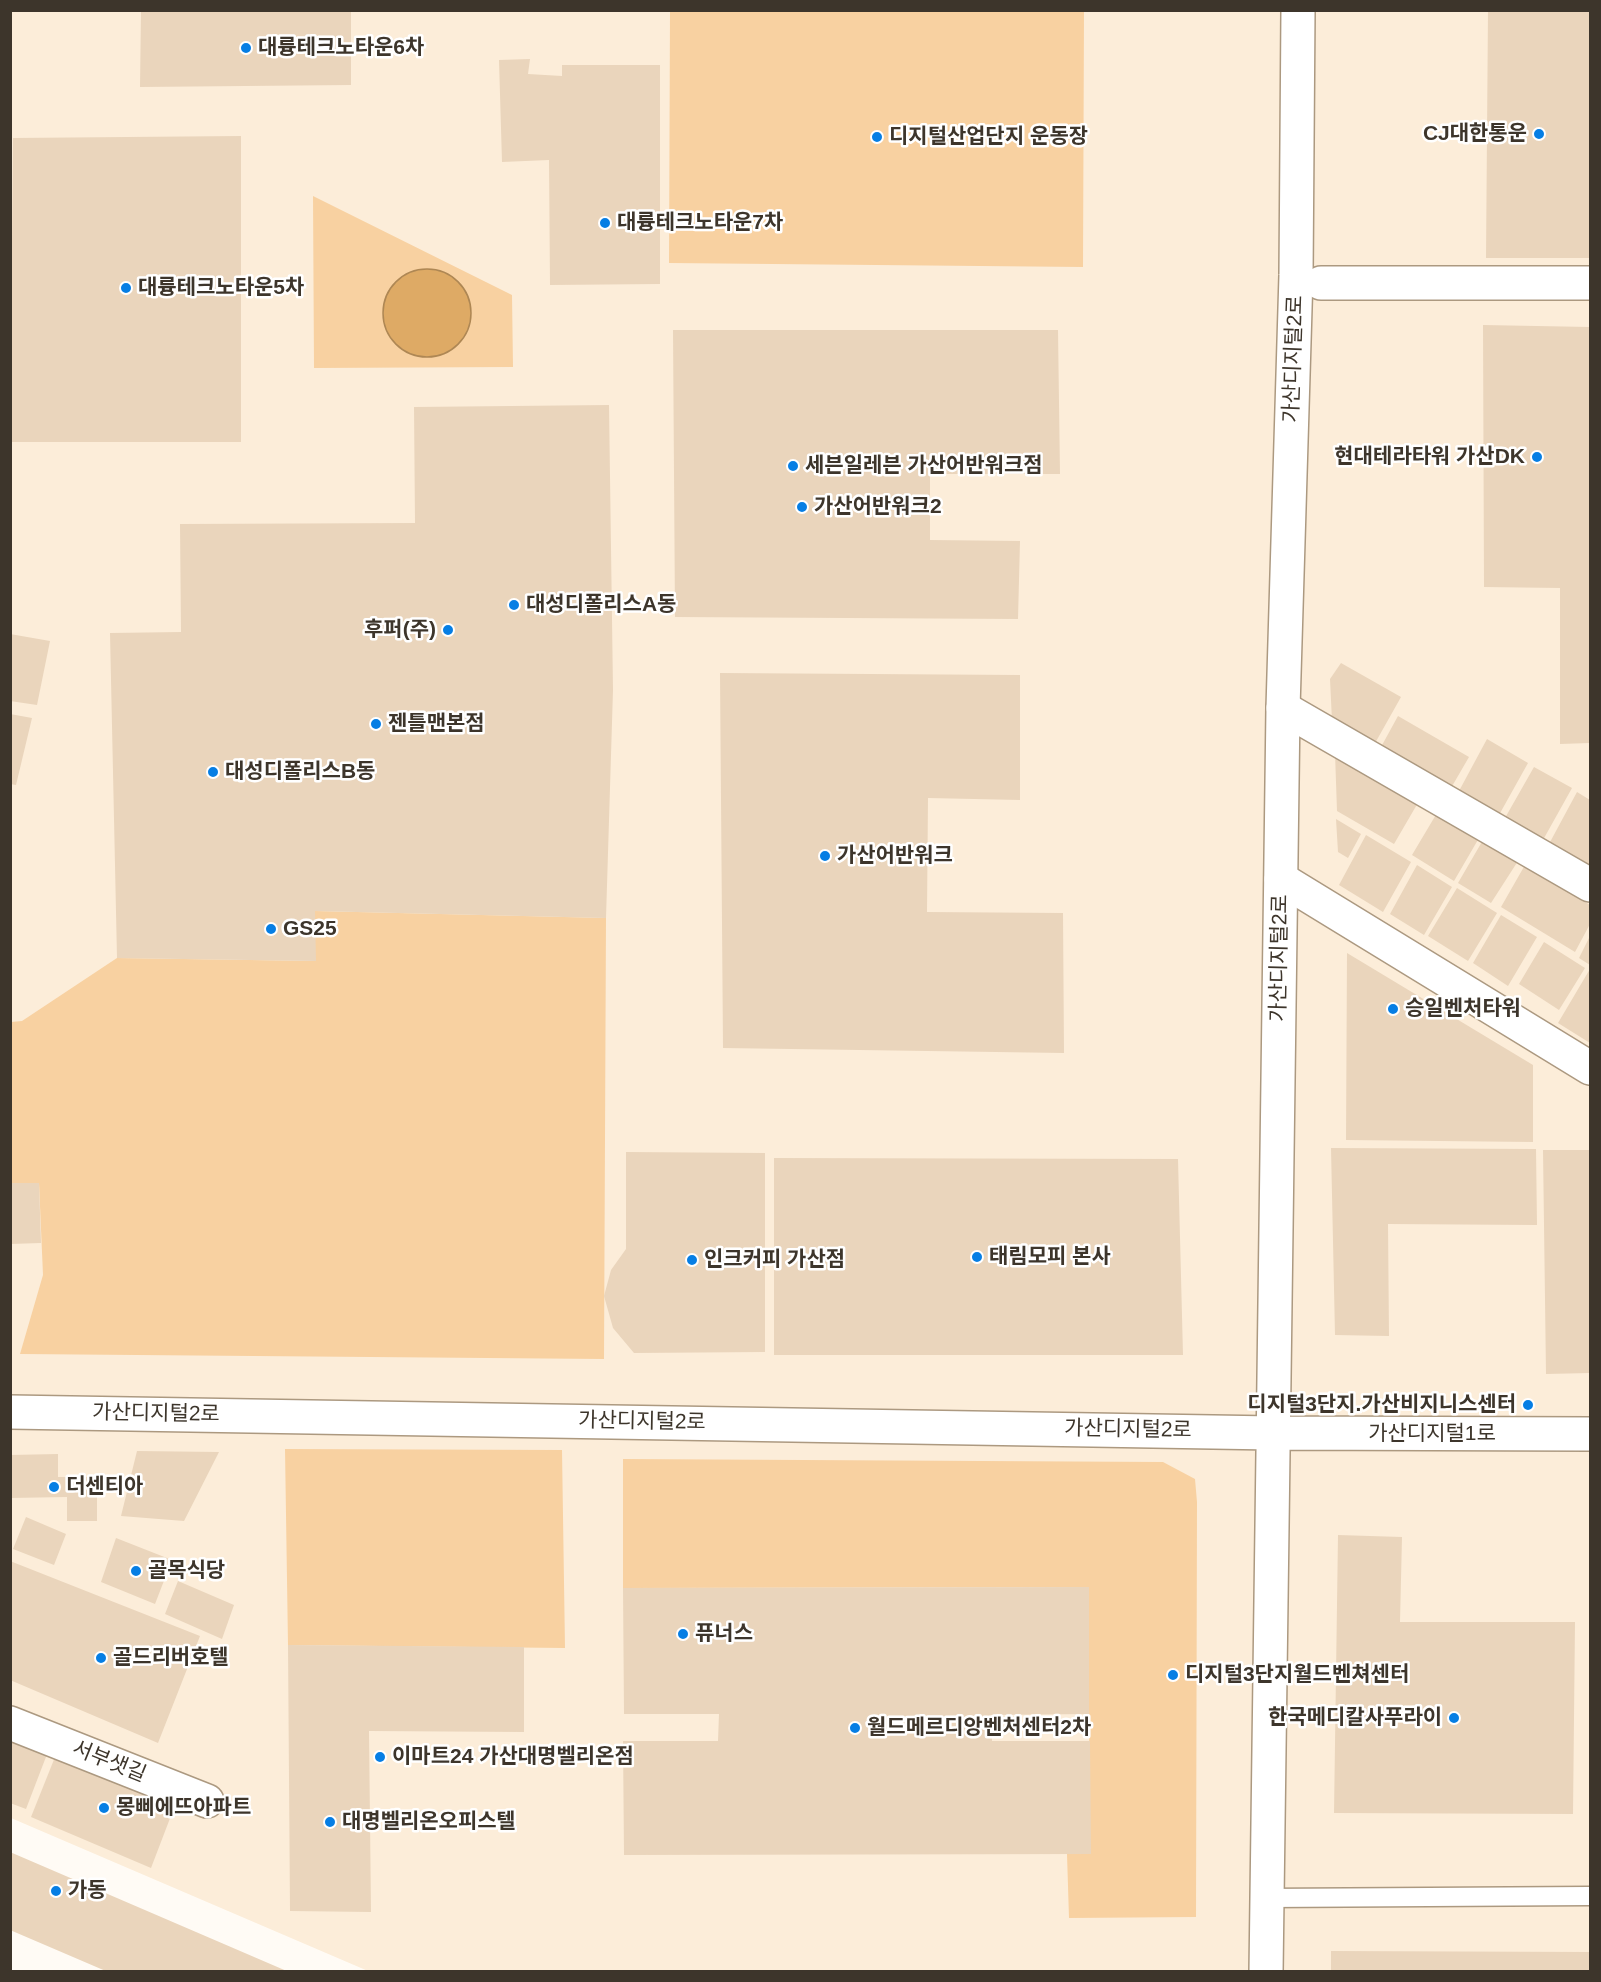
<!DOCTYPE html>
<html>
<head>
<meta charset="utf-8">
<style>
  body { margin:0 }
  #map { position:relative; width:1601px; height:1982px; overflow:hidden; background:#fffbf5; font-family:Arial,sans-serif }
  canvas { display:block }
  .frame { position:absolute; inset:0; border:12px solid #3d352b; pointer-events:none }
</style>
</head>
<body>
<div id="map">
<canvas width="1601" height="1982"></canvas>
<div class="frame"></div>
</div>
<script>
const ctx = document.querySelector('canvas').getContext('2d');
ctx.lineJoin = 'round';
function fill(path, color) { ctx.fillStyle = color; ctx.fill(path, 'evenodd'); }
const toPath = rows => new Path2D(rows.map(r => 'M' + r).join(''));
function trace(path, color, width, dash) { ctx.strokeStyle = color; ctx.lineWidth = width; ctx.lineCap = dash ? 'butt' : 'round'; ctx.setLineDash(dash || []); ctx.stroke(path); }
function drawText(font, color, halo, rows, align = 'center') {
  ctx.font = font + ' Arial,"Noto Sans KR",sans-serif'; ctx.lineWidth = 5; ctx.setLineDash([]); ctx.textBaseline = 'middle'; ctx.strokeStyle = halo; ctx.fillStyle = color; for (const [text, x, y, turn = 0] of rows) {
    ctx.save(); ctx.translate(x, y); ctx.rotate((+turn || 0) * Math.PI / 180); ctx.textAlign = isNaN(turn) ? turn : align; if (halo) ctx.strokeText(text, 0, 0); ctx.fillText(text, 0, 0); ctx.restore();
  }
}
const built = toPath([
  [10,11,1590,11,1590,1971,368,1971,11,1818]
]);
const green = toPath([
  [670,11,1084,11,1083,267,669,263],
  [313,196,512,295,513,367,314,368],
  [315,911,606,918,604,1359,20,1354,43,1275,39,1183,11,1183,11,1022,22,1021,117,958,315,961],
  [285,1449,562,1450,565,1648,288,1645],
  [623,1459,1163,1462,1195,1479,1197,1502,1196,1917,1069,1918,1067,1854,1090,1853,1088,1587,623,1588]
]);
const water = toPath([
  '383 313a44 44 0 1 1 88 0a44 44 0 1 1-88 0Z'
]);
const building = toPath([
  [141,10,351,10,351,85,140,87],
  [1488,10,1590,10,1590,258,1486,258],
  [530,59,528,74,562,76,562,65,660,65,660,284,550,285,549,160,502,162,499,60],
  [241,136,241,442,10,442,13,138],
  [1483,325,1590,327,1590,743,1560,744,1560,588,1484,587],
  [673,330,1058,330,1060,474,930,474,930,540,1020,541,1018,619,675,617],
  [609,405,613,690,606,918,315,911,316,961,117,958,110,633,181,632,180,524,415,523,414,407],
  [10,634,50,641,37,705,10,701],
  [1341,663,1401,697,1374,745,1332,721,1330,679],
  [720,673,1020,675,1020,800,928,798,927,912,1063,913,1064,1053,723,1048],
  [10,714,32,718,16,785,10,784],
  [1398,716,1469,757,1451,788,1381,747],
  [1487,739,1528,763,1499,815,1459,791],
  [1335,753,1419,801,1394,844,1337,811],
  [1534,767,1572,788,1543,840,1505,818],
  [1577,792,1590,800,1589,868,1549,844],
  [1437,813,1479,838,1454,881,1412,855],
  [1336,819,1361,834,1348,858,1338,852],
  [1366,835,1411,862,1383,912,1339,885],
  [1483,840,1518,861,1491,903,1458,883],
  [1417,865,1452,887,1424,935,1390,914],
  [1525,865,1590,905,1590,924,1575,952,1501,907],
  [1457,888,1497,913,1468,961,1428,936],
  [1501,915,1537,937,1508,986,1473,963],
  [1590,936,1590,965,1579,958],
  [1544,942,1585,968,1559,1010,1519,984],
  [1347,953,1533,1065,1533,1142,1346,1140],
  [1590,969,1590,1043,1558,1023],
  [1331,1148,1536,1149,1537,1225,1388,1224,1389,1336,1335,1335],
  [1543,1150,1590,1150,1590,1373,1546,1374],
  [626,1152,765,1153,765,1352,634,1353,613,1328,604,1296,611,1270,626,1249],
  [774,1158,1178,1159,1183,1355,774,1355],
  [10,1183,39,1183,41,1243,10,1244],
  [137,1451,219,1452,184,1521,121,1516],
  [58,1454,58,1477,97,1477,97,1521,67,1521,67,1497,10,1498,10,1455],
  [26,1517,66,1534,54,1565,13,1549],
  [1338,1535,1402,1537,1400,1622,1575,1622,1573,1814,1334,1813],
  [116,1538,172,1560,155,1604,101,1582],
  [10,1561,200,1636,158,1743,10,1680],
  [178,1581,234,1605,222,1639,165,1614],
  [1089,1587,1089,1714,991,1715,992,1741,1090,1741,1091,1854,624,1855,623,1741,718,1741,719,1714,624,1714,623,1588],
  [288,1645,524,1647,524,1732,369,1731,371,1912,290,1911],
  [10,1734,49,1749,26,1809,10,1803],
  [57,1752,177,1800,151,1868,31,1817],
  [10,1852,289,1972,108,1972,10,1930],
  [1331,1951,1590,1952,1590,1972,1331,1972]
]);
const lane = toPath([
  [1267,1898,1590,1896]
]);
const street = toPath([
  [1321,283,1590,283],
  [1283,708,1590,885],
  [1281,879,1590,1068],
  [10,1723,207,1801]
]);
const secondary = toPath([
  [10,1412,1273,1433,1590,1434],
  [1266,1972,1283,708,1296,275,1298,10]
]);
const markers = [
  [246,48,6,"#067ee4"],
  [1539,134,6,"#067ee4"],
  [877,137,6,"#067ee4"],
  [605,223,6,"#067ee4"],
  [126,288,6,"#067ee4"],
  [1537,457,6,"#067ee4"],
  [793,466,6,"#067ee4"],
  [802,507,6,"#067ee4"],
  [514,605,6,"#067ee4"],
  [448,630,6,"#067ee4"],
  [376,724,6,"#067ee4"],
  [213,772,6,"#067ee4"],
  [825,856,6,"#067ee4"],
  [271,929,6,"#067ee4"],
  [1393,1009,6,"#067ee4"],
  [977,1257,6,"#067ee4"],
  [692,1260,6,"#067ee4"],
  [1528,1405,6,"#067ee4"],
  [54,1487,6,"#067ee4"],
  [136,1571,6,"#067ee4"],
  [683,1634,6,"#067ee4"],
  [101,1658,6,"#067ee4"],
  [1173,1675,6,"#067ee4"],
  [1454,1718,6,"#067ee4"],
  [855,1728,6,"#067ee4"],
  [380,1757,6,"#067ee4"],
  [104,1808,6,"#067ee4"],
  [330,1822,6,"#067ee4"],
  [56,1891,6,"#067ee4"]
];
const poiNames = [
  ["대륭테크노타운6차",258,48],
  ["CJ대한통운",1527,134,"right"],
  ["디지털산업단지 운동장",889,137],
  ["대륭테크노타운7차",617,223],
  ["대륭테크노타운5차",138,288],
  ["현대테라타워 가산DK",1525,457,"right"],
  ["세븐일레븐 가산어반워크점",805,466],
  ["가산어반워크2",814,507],
  ["대성디폴리스A동",526,605],
  ["후퍼(주)",436,630,"right"],
  ["젠틀맨본점",388,724],
  ["대성디폴리스B동",225,772],
  ["가산어반워크",837,856],
  ["GS25",283,929],
  ["승일벤처타워",1405,1009],
  ["태림모피 본사",989,1257],
  ["인크커피 가산점",704,1260],
  ["디지털3단지.가산비지니스센터",1516,1405,"right"],
  ["더센티아",66,1487],
  ["골목식당",148,1571],
  ["퓨너스",695,1634],
  ["골드리버호텔",113,1658],
  ["디지털3단지월드벤쳐센터",1185,1675],
  ["한국메디칼사푸라이",1442,1718,"right"],
  ["월드메르디앙벤처센터2차",867,1728],
  ["이마트24 가산대명벨리온점",392,1757],
  ["몽삐에뜨아파트",116,1808],
  ["대명벨리온오피스텔",342,1822],
  ["가동",68,1891]
];
const streetNames = [
  ["가산디지털2로",1294,359,-88],
  ["가산디지털2로",1280,958,-89],
  ["가산디지털2로",156,1414,1],
  ["가산디지털2로",642,1422,1],
  ["가산디지털2로",1128,1430,1],
  ["가산디지털1로",1432,1434],
  ["서부샛길",109,1762,22]
];
fill(built, '#fcedd9');
fill(green, '#f8d1a1');
fill(water, '#deaa65');
trace(water, '#ae8754', 1.5);
fill(building, '#ead5bc');
trace(lane, '#ac9980', 21);
trace(street, '#ac9980', 36);
trace(secondary, '#ac9980', 36);
trace(lane, '#fff', 18);
trace(street, '#fff', 33);
trace(secondary, '#fff', 33);
for (const [x, y, r, color] of markers) { const dot = new Path2D(); dot.arc(x, y, r, 0, 2 * Math.PI); ctx.fillStyle = color; ctx.fill(dot); trace(dot, '#fff', 2); }
drawText('bold 21px', '#3d352b', '#fff', poiNames, 'left');
drawText('21px', '#3d352b', '#fff', streetNames);
</script>
</body>
</html>
